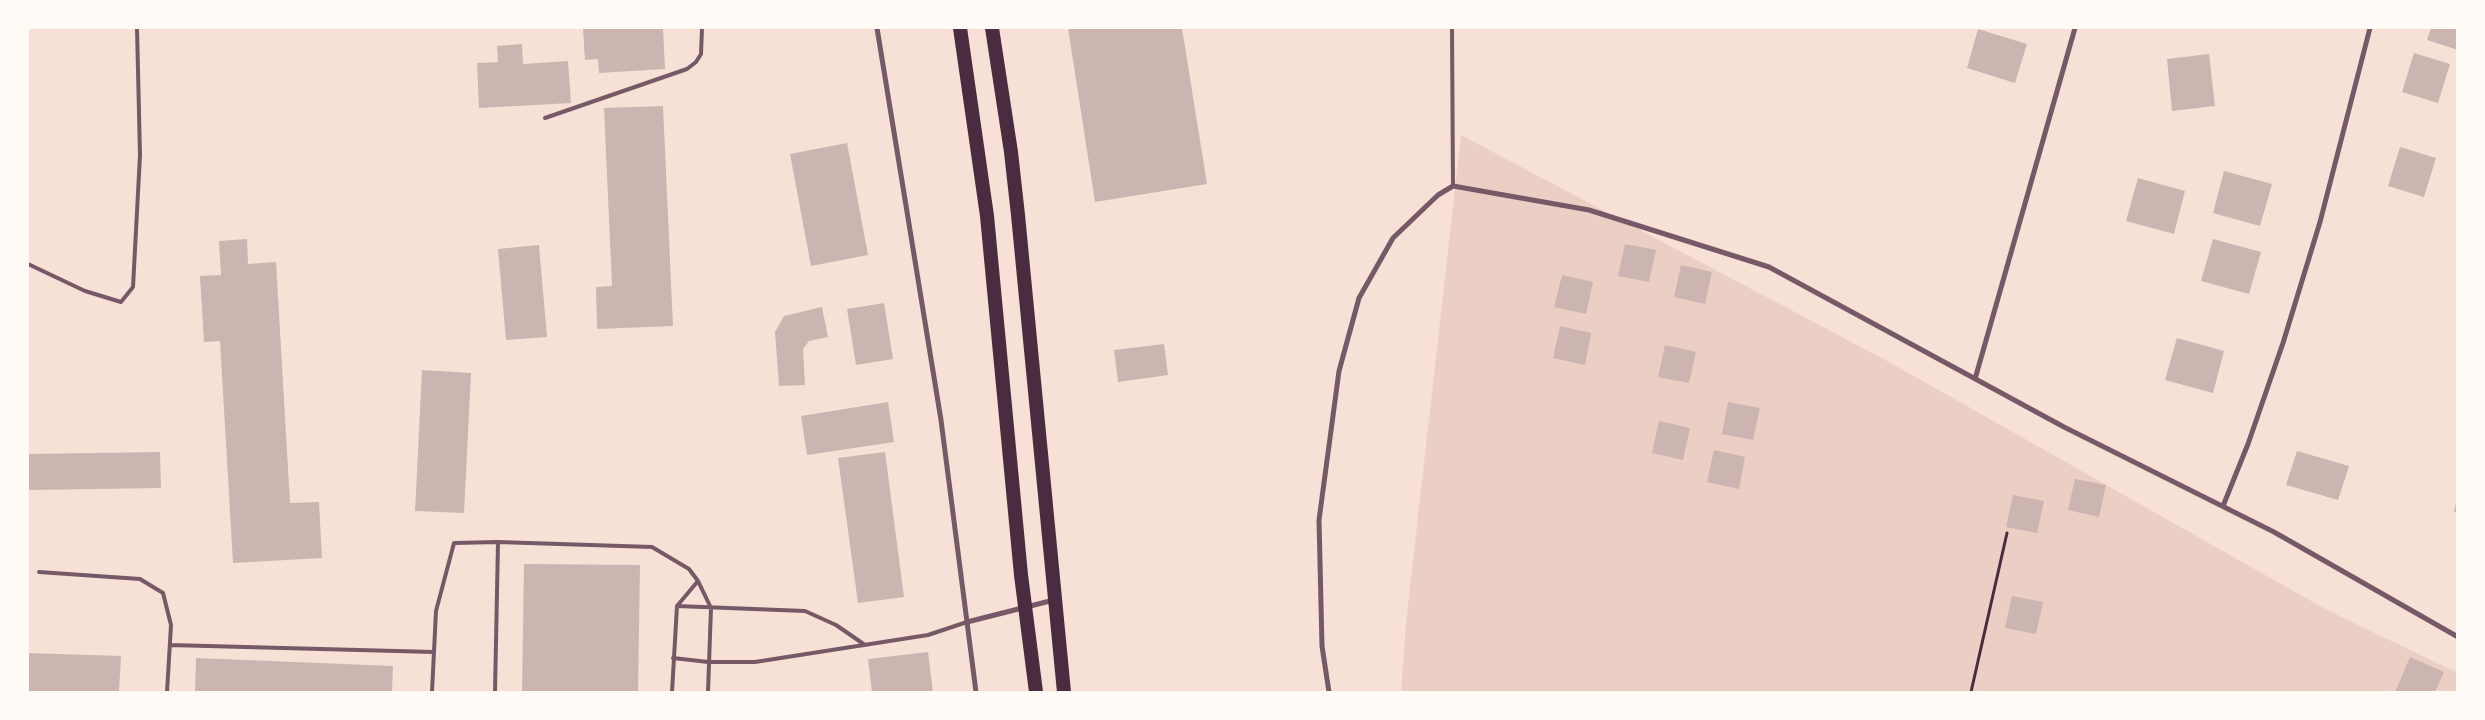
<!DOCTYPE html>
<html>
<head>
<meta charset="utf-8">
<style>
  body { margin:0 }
  #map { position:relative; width:2485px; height:720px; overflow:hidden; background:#f7e1d7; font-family:Ubuntu,sans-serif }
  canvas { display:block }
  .frame { position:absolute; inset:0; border:29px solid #fffaf5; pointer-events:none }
</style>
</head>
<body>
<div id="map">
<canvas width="2485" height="720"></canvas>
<div class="frame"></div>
</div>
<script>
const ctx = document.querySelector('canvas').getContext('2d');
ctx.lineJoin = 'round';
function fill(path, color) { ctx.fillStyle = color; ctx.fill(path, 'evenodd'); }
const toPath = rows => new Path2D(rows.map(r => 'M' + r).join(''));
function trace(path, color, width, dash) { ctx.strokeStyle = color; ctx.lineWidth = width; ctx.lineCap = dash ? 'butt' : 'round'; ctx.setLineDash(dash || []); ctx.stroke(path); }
const green = toPath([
  [1461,135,1891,363,2327,610,2458,673,2457,692,1401,692,1406,623]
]);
const building = toPath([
  [583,28,663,28,665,69,599,73,598,59,585,60],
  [1068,28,1182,28,1207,184,1095,202],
  [2431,28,2458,28,2458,50,2427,40],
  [1978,29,2027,44,2015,83,1967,68],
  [522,44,523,64,568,61,571,103,479,108,477,63,498,62,497,46],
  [2414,53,2450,64,2438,103,2402,92],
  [2209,54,2215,106,2172,111,2167,59],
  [663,106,673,326,597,329,596,287,612,286,604,108],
  [847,143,868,255,811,266,790,154],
  [2400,147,2436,158,2424,197,2388,186],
  [2224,171,2272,184,2260,226,2213,213],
  [2138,178,2185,191,2174,234,2126,221],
  [247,239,248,264,276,262,290,503,319,502,322,558,233,563,220,341,204,342,200,276,221,275,219,241],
  [2213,239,2261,252,2249,294,2201,281],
  [1625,244,1656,250,1649,282,1618,276],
  [539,245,547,337,506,340,498,249],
  [1681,265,1712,272,1705,304,1674,297],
  [1562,275,1593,282,1586,314,1554,307],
  [884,303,893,359,856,365,847,309],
  [822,307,828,337,809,341,803,349,805,385,779,386,775,332,784,316],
  [1560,326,1591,333,1585,365,1553,358],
  [2177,338,2224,351,2213,393,2165,380],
  [1164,344,1168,375,1118,382,1114,350],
  [1665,345,1696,352,1689,383,1658,377],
  [422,370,471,373,464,513,415,511],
  [888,402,894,442,807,455,801,416],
  [1728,402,1760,408,1753,440,1722,434],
  [1659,421,1690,428,1683,460,1652,453],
  [1714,450,1745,457,1739,489,1707,482],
  [2297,451,2349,466,2338,500,2286,485],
  [160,452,161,488,28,490,28,454],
  [885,452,904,597,858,603,838,458],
  [2075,479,2106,485,2099,517,2068,510],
  [2013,495,2044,501,2037,533,2006,527],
  [2457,499,2458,500,2458,513,2454,512],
  [524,564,640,565,638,692,522,692],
  [2012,596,2043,602,2036,634,2005,628],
  [928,652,933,692,872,692,868,659],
  [28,653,121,656,119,692,28,692],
  [2410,657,2444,672,2435,692,2395,692],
  [196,658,393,666,392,692,195,692]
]);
const path = toPath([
  [1971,692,2007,533]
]);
const service = toPath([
  [1452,28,1453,186],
  [545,118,687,69,696,62,701,54,702,28],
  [28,264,85,291,121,302,133,287,140,155,137,28],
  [39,572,140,579,163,593,171,625,167,692],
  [677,606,805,611,836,625,865,645],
  [170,645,434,652],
  [673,658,708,662,755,662,928,635,967,622],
  [432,692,436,611,454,543,498,542,652,547,689,569,698,581,711,608,708,692],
  [495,692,498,542],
  [672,692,677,606,698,581]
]);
const minor = toPath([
  [877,28,941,420,976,692],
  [1975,379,2075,28],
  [2223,506,2248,444,2283,343,2320,222,2370,28],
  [967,622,1054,600],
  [1329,692,1322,646,1319,520,1339,371,1359,298,1393,238,1438,195,1453,186,1589,210,1769,267,2064,427,2274,532,2458,637]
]);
const trunk = toPath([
  [960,28,987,216,1021,575,1036,692],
  [992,28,1011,152,1018,215,1064,692]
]);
fill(green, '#ebcfc5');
fill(building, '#ccb4b1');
trace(path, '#4a2c40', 3);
trace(service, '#755966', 4);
trace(minor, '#755966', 5);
trace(trunk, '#4a2c40', 14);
</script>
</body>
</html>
